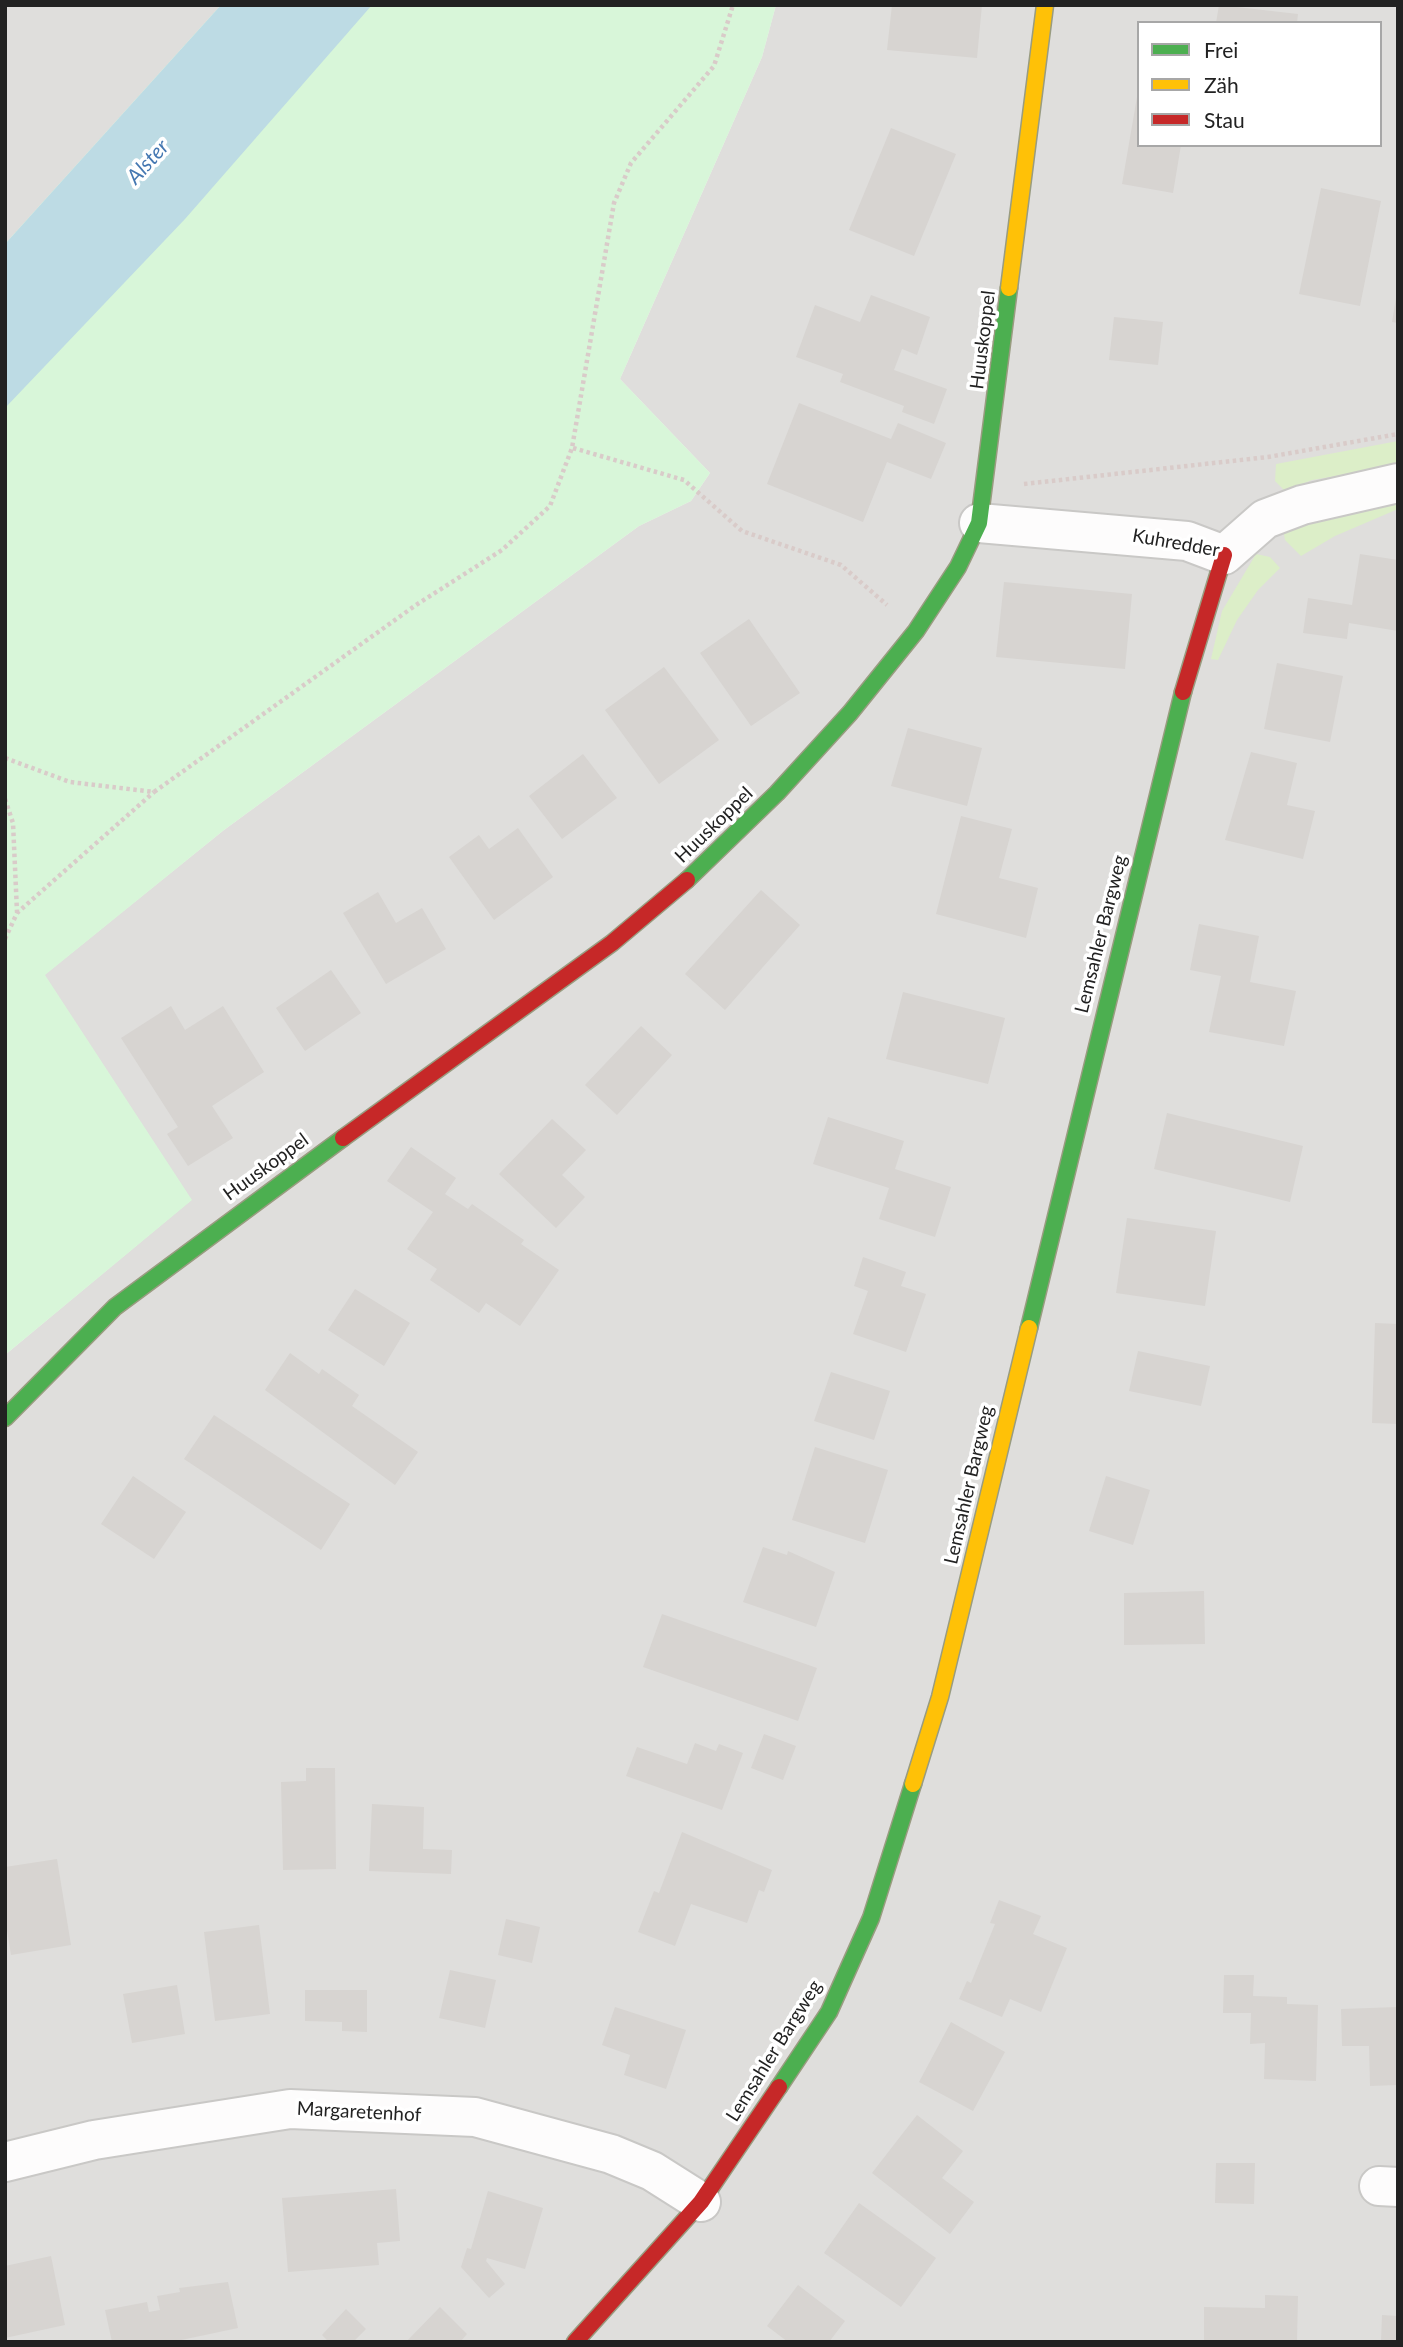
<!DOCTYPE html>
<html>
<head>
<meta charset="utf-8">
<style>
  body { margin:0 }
  #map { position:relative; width:1403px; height:2347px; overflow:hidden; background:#f0eeea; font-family:Lato,sans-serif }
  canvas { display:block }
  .frame { position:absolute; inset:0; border:7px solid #222; pointer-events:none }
  .legend { position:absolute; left:1137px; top:21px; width:245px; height:126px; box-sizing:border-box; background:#fff; border:2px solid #a7a7a7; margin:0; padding:9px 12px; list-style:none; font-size:21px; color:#222 }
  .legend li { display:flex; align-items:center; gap:14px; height:35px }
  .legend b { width:35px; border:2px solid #a7a7a7 }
</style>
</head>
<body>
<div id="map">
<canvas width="1403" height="2347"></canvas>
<div class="frame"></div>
<ul class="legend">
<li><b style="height:9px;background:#4caf50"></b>Frei</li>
<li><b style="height:9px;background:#ffc107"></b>Zäh</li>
<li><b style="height:9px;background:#c62828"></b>Stau</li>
</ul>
</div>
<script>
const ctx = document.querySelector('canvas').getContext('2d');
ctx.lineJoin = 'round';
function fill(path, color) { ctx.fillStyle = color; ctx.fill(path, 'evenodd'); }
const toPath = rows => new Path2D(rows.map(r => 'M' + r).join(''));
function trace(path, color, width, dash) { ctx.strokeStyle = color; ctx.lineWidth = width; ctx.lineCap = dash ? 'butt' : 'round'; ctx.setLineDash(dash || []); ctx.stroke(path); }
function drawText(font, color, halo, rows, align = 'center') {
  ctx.font = font + ' Lato,sans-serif'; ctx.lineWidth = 7; ctx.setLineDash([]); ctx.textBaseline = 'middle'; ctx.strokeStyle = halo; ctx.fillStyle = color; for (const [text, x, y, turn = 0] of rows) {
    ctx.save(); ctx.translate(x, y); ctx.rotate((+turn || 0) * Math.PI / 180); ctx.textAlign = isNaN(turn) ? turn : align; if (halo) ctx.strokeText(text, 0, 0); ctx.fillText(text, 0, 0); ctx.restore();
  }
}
const residential = toPath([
  [5,5,221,5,5,244],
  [776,5,1398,5,1398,2342,5,2342,5,1355,191,1200,44,975,224,830,639,526,691,501,710,473,620,379,762,57],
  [1139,23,1380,23,1380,145,1139,145]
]);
const grass = toPath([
  [1398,441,1398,466,1312,480,1285,491,1275,481,1276,464],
  [1398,499,1398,509,1335,536,1301,556,1285,540,1283,529],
  [1256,554,1270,557,1280,568,1258,590,1237,620,1218,660,1211,659,1222,611]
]);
const park = toPath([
  [221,5,776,5,762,57,620,379,710,473,691,501,639,526,224,830,45,975,192,1200,5,1355,5,244]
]);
const water = toPath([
  [221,5,372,5,185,219,5,408,5,244]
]);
const building = toPath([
  [892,5,982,5,977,58,887,50],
  [1219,5,1298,14,1297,23,1216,23],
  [1137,97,1139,145,1181,145,1173,193,1122,184],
  [891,128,956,154,914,256,849,230],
  [1321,188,1381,201,1360,306,1299,294],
  [871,295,930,317,917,355,902,349,894,370,947,389,934,424,902,412,904,406,840,382,843,374,796,357,815,305,860,322],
  [1396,298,1398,298,1398,323,1392,322],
  [1114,317,1163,322,1158,365,1109,360],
  [799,403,891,439,898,423,946,443,931,479,887,462,863,522,767,484],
  [1360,554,1398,560,1398,631,1349,623,1347,639,1303,633,1308,598,1352,605],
  [1004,582,1132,594,1125,669,996,657],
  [749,619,800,693,751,726,700,653],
  [1277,663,1343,676,1330,742,1264,729],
  [664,667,719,740,659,784,605,710],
  [908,728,982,748,967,806,891,786],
  [1251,752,1297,763,1287,805,1315,811,1303,859,1225,840],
  [583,754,617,798,562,839,529,796],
  [961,816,1012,829,999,878,1038,888,1026,938,936,914],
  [518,828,553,877,494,920,449,857,479,835,489,849],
  [761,890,800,925,725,1010,685,974],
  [378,892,396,923,422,908,446,949,386,984,343,913],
  [1199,924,1259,936,1250,982,1296,991,1284,1046,1209,1032,1221,976,1190,970],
  [331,970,361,1013,305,1051,276,1008],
  [903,992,1005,1018,988,1084,886,1059],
  [171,1006,185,1030,223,1006,264,1072,212,1106,233,1138,188,1166,167,1134,178,1127,121,1038],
  [641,1026,672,1055,617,1115,585,1085],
  [1167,1113,1303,1146,1290,1202,1154,1169],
  [828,1117,904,1141,895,1169,951,1187,935,1237,879,1219,889,1188,813,1164],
  [552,1119,586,1150,562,1175,585,1197,556,1228,499,1174],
  [411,1147,456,1178,445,1194,468,1209,472,1204,524,1240,521,1244,559,1270,520,1326,486,1303,479,1313,430,1280,437,1269,407,1249,433,1212,387,1181],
  [1127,1218,1216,1231,1205,1306,1116,1293],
  [863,1257,906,1272,901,1286,926,1294,906,1352,853,1334,868,1291,854,1286],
  [355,1289,410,1323,384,1366,328,1330],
  [1375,1323,1398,1324,1398,1424,1372,1423],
  [1138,1351,1210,1366,1201,1406,1129,1391],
  [290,1353,319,1374,322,1369,359,1395,352,1406,418,1452,395,1485,265,1390],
  [831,1372,890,1391,874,1440,814,1421],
  [214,1415,350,1504,321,1550,184,1459],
  [815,1447,888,1470,865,1543,792,1520],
  [133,1476,186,1512,154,1559,101,1524],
  [1106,1476,1150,1490,1133,1545,1089,1531],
  [763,1547,787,1555,788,1551,835,1572,816,1627,743,1602],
  [1204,1591,1205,1644,1124,1645,1124,1593],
  [662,1614,817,1668,798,1721,643,1667],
  [764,1734,796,1746,783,1780,751,1768],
  [695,1743,716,1751,719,1744,743,1753,722,1810,626,1776,637,1747,687,1764],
  [306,1768,335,1768,336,1869,283,1870,281,1782,306,1781],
  [372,1804,424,1807,423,1849,452,1850,451,1874,369,1871],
  [682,1832,772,1870,764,1892,759,1890,747,1923,691,1904,675,1946,638,1932,654,1891,659,1893],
  [57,1859,71,1945,11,1955,5,1918,5,1867],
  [999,1900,1041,1916,1033,1934,1067,1948,1041,2012,1010,1999,1002,2017,959,1999,967,1981,971,1983,995,1924,990,1923],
  [506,1919,540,1927,532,1963,498,1955],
  [259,1925,270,2014,215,2021,204,1932],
  [450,1970,496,1980,485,2028,439,2018],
  [1224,1975,1254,1975,1253,1996,1287,1997,1287,2004,1318,2005,1316,2081,1264,2079,1265,2043,1250,2044,1251,2013,1223,2013],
  [177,1985,185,2034,132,2043,123,1994],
  [305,1990,367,1990,367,2032,342,2031,342,2022,305,2021],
  [615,2007,686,2030,666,2089,624,2075,630,2055,602,2045],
  [1398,2007,1398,2085,1370,2086,1369,2046,1342,2046,1341,2009],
  [951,2022,1005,2052,973,2111,919,2082],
  [917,2115,963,2151,942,2178,974,2202,950,2234,872,2173],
  [1216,2163,1255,2163,1254,2204,1215,2203],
  [396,2189,400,2241,377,2243,379,2265,288,2272,282,2198],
  [488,2191,543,2208,525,2269,487,2258,486,2261,505,2284,489,2298,461,2267,467,2248,471,2249],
  [859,2203,936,2258,901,2307,824,2253],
  [51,2256,65,2325,5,2338,5,2266],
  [228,2282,238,2328,172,2342,112,2342,105,2310,147,2302,149,2312,160,2310,157,2296,180,2292,179,2288],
  [798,2285,845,2321,829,2342,788,2342,767,2326],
  [1265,2295,1298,2296,1297,2342,1204,2342,1204,2307,1265,2308],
  [440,2307,467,2334,460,2342,406,2342],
  [346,2309,366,2329,353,2342,329,2342,322,2335],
  [1382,2315,1398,2316,1398,2342,1381,2342]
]);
const path = toPath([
  [573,448,684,480,742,531,841,565,887,605],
  [1024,484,1268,457,1398,434],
  [5,758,70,782,154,792,416,605,502,550,550,506,572,448,614,203,631,163,714,66,733,5],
  [5,799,13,823,17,912],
  [5,939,17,913,154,792]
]);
const street = toPath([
  [979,523,1187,541,1224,555,1265,519,1302,505,1398,483],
  [5,2162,94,2140,290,2109,475,2117,611,2154,652,2171,701,2202],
  [1379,2186,1398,2187]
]);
const fast = toPath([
  [687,880,777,793,850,713,916,631,958,567,979,523,1009,288],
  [1029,1328,1183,692],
  [5,1418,115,1307,343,1138],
  [779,2087,829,2012,871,1918,913,1784]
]);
const slow = toPath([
  [1009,288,1045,5],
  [913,1784,940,1697,1029,1328]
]);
const jam = toPath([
  [1183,692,1224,555],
  [343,1138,612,943,687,880],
  [575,2342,701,2202,779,2087]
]);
const streetNames = [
  ["Huuskoppel",983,340,-83],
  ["Kuhredder",1176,543,10],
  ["Huuskoppel",714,825,-44],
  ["Lemsahler Bargweg",1101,934,-76],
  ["Huuskoppel",266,1167,-36],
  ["Lemsahler Bargweg",969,1485,-77],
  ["Lemsahler Bargweg",774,2051,-58],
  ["Margaretenhof",359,2112,3]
];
const waterNames = [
  ["Alster",148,162,-48]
];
fill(residential, '#dfdedc');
fill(grass, '#dceec8');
fill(park, '#d8f6d9');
fill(water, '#bddbe4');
fill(building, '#d7d4d1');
trace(street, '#c9c8c6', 42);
trace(fast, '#999c80', 19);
trace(slow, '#999c80', 19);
trace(jam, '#999c80', 19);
trace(path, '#d9cbc9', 4.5, [3.5, 3.5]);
trace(street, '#fdfcfc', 38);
trace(fast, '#4caf50', 16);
trace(slow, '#ffc107', 16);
trace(jam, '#c62828', 16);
drawText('19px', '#222', '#fff', streetNames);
drawText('italic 21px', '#4477b1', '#fff', waterNames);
</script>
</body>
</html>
